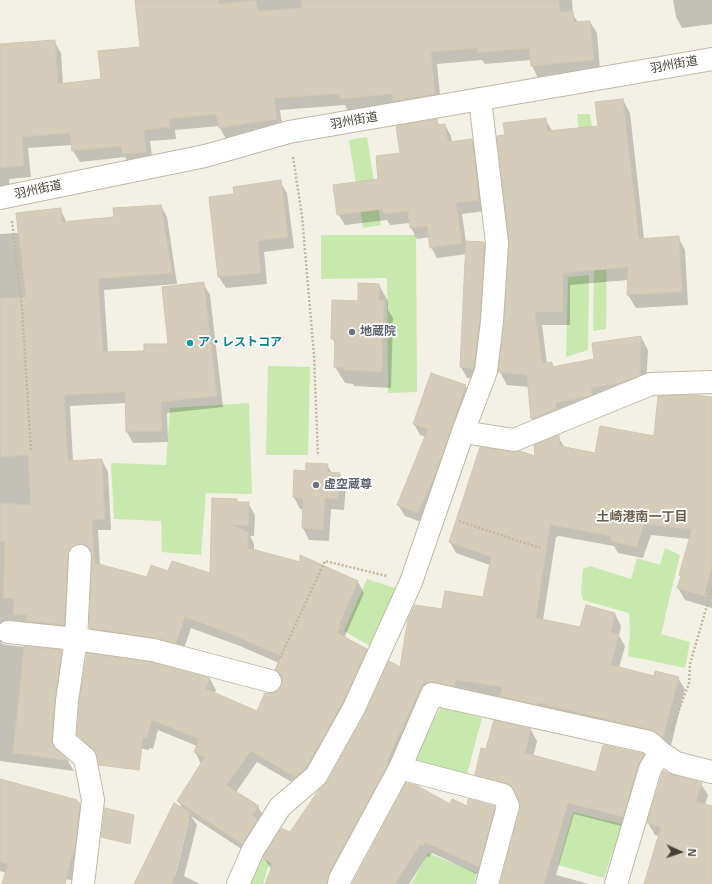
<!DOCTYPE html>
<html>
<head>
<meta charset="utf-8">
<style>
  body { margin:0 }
  #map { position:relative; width:712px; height:884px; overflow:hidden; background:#f3f0e5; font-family:Helvetica,sans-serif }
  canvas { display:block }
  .north { position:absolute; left:660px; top:832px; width:40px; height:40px; -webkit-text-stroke:3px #fff; paint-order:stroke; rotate:93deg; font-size:11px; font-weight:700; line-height:16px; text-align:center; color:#464135 }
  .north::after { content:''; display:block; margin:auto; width:14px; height:18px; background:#464135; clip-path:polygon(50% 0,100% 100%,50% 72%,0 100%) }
</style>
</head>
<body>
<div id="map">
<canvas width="712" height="884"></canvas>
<div class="north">N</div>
</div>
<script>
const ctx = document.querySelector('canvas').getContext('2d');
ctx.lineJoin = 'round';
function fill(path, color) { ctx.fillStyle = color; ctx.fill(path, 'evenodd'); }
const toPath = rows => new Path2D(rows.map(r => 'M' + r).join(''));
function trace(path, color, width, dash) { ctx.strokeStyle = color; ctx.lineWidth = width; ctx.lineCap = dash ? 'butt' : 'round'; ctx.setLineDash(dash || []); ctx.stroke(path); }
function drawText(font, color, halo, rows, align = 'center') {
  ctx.font = font + ' Helvetica,"Noto Sans JP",sans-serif'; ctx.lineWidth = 3.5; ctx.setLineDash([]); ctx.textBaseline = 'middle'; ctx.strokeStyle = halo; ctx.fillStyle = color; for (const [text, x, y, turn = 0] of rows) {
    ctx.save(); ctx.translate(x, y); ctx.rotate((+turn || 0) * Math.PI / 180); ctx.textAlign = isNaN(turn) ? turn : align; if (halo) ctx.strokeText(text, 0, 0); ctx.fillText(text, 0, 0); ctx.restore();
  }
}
const green = toPath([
  [577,114,590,114,607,218,606,329,593,331,594,268],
  [367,137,381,225,363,228,349,140],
  [321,235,416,235,417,392,388,393,387,278,321,279],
  [589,275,588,350,566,357,568,277],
  [268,366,310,367,308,455,266,455],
  [249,403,252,494,206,493,201,555,162,552,161,521,114,519,111,463,166,465,170,408],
  [665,548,680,555,661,634,690,642,685,668,628,656,630,632,629,613,583,600,581,592,583,569,590,566,631,579,637,558,660,565],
  [367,579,398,589,370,646,344,631],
  [441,707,482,718,467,774,413,762],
  [573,812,622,824,604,878,558,865],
  [265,846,273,851,263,884,247,884],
  [428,853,477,873,474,884,411,884]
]);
const shadow = toPath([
  [136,0,572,0,573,15,578,22,590,22,597,33,600,71,538,78,532,66,531,60,485,64,482,60,437,64,441,106,397,106,348,111,345,105,280,110,283,131,226,139,219,126,175,130,176,139,150,141,153,163,130,165,125,157,80,162,73,151,72,145,28,148,31,177,9,179,10,190,0,191,0,79,54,41,61,53,63,84,102,80,141,48],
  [673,0,712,0,712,24,682,28,676,17],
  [623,100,630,113,644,239,678,237,685,250,688,305,636,308,628,295,628,280,570,285,570,325,542,325,547,364,552,363,554,368,596,360,641,337,648,350,646,388,540,432,532,419,530,387,507,385,500,372,505,323,510,244,506,136,545,119,553,132,599,127],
  [436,120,440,126,445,125,451,136,452,142,472,140,478,151,485,211,462,214,466,242,484,243,489,252,479,380,467,378,461,367,467,254,437,258,431,247,430,237,417,239,411,228,410,223,390,225,387,220,345,225,338,214,380,180,401,154],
  [280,182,287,193,294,248,264,252,267,284,226,288,219,277,235,195],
  [161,206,167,217,177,284,104,290,108,353,145,351,169,345,203,283,210,295,223,407,167,413,168,442,133,443,127,432,126,403,70,406,73,462,102,460,108,472,111,530,98,530,100,566,148,578,169,572,211,575,236,500,238,503,248,503,255,515,254,536,250,536,254,544,254,550,301,564,301,557,358,582,364,593,345,636,346,638,366,650,373,661,302,788,257,762,236,792,258,807,265,818,249,854,191,816,197,825,184,876,200,884,135,884,184,810,178,801,201,764,195,752,197,746,158,730,153,749,149,748,149,750,108,742,101,760,85,746,78,734,210,679,216,690,214,694,257,713,274,694,280,690,283,685,282,681,276,670,279,663,240,646,191,628,182,654,97,639,90,628,94,556,88,554,70,636,4,636,1,643,6,645,61,651,68,662,60,711,57,751,68,761,74,771,0,761,0,234,19,233,60,209,67,223,115,218],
  [187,819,189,819,175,876,173,875],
  [379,285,388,301,388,310,393,318,391,388,354,386,353,384,345,383,335,367,336,345,332,338],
  [465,386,472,397,424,523,405,516,398,505,426,437,420,435,414,424],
  [712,409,712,608,685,600,678,588,681,577,680,575,690,539,651,535,643,558,618,553,614,546,559,536,556,537,543,620,580,628,615,614,621,626,619,636,625,646,619,668,654,677,678,678,685,689,670,749,508,708,502,697,462,691,441,693,336,884,266,884,271,869,264,858,291,833,328,783,401,668,443,610,484,598,490,565,456,553,450,542,558,437,565,448,596,454,655,437],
  [327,465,332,473,339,473,346,485,344,510,331,509,329,541,309,540,303,528,304,509,300,509,294,497,295,471,307,472],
  [531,730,537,741,533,757,597,773,604,746,643,755,650,767,629,828,574,814,556,875,589,884,501,884,521,809,518,797,482,786,476,774,487,750],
  [0,780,76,801,79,804,86,815,75,881,61,878,59,884,3,884,6,873,0,871],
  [701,784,708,795,705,805,712,807,712,884,645,884,659,836,655,835,648,823],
  [451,806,467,808,493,806,501,819,485,878,432,853,429,857,427,856,409,884,353,884]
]);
const building = toPath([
  [135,0,218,0,219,4,256,0,258,11,301,8,301,0,559,0,560,12,573,11,574,22,590,21,594,60,531,66,529,48,477,53,477,48,431,52,435,94,393,101,392,94,340,99,339,94,274,98,277,119,219,128,216,114,169,119,170,127,144,130,146,152,122,154,121,146,72,151,70,133,22,137,24,166,0,168,0,44,55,40,58,84,101,79,98,51,140,47,135,0],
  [623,99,639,239,679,236,682,292,627,295,628,267,563,273,563,312,535,312,542,363,552,362,552,367,594,359,592,343,641,336,640,375,620,383,591,388,592,395,585,397,556,403,556,409,531,419,527,375,498,372,504,322,509,244,497,136,505,135,503,123,546,118,547,131,598,126,595,102,623,99],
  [437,119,437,125,445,124,448,142,472,139,479,200,456,203,462,243,430,248,427,226,410,228,408,211,383,214,382,209,337,215,333,185,378,179,376,156,400,153,396,126,437,119],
  [281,180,288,237,258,241,261,273,218,277,209,197,234,194,233,187,281,180],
  [161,205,172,273,98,279,103,352,144,351,144,344,168,344,162,287,204,282,217,396,161,402,162,431,126,432,125,392,64,395,68,461,102,459,105,519,92,520,95,563,147,577,151,565,168,571,172,561,210,573,212,498,237,499,237,502,249,502,248,526,232,525,248,532,248,548,300,562,300,555,358,581,339,625,341,626,337,633,367,649,343,702,306,768,295,777,251,751,226,785,259,806,252,816,258,819,242,844,177,801,205,757,194,752,199,739,152,720,147,738,143,737,139,770,99,765,97,756,93,749,77,735,79,702,87,653,151,662,210,678,206,689,257,711,265,693,274,693,279,690,282,685,282,677,279,672,275,670,281,656,233,635,185,617,176,643,155,638,89,628,92,557,91,550,86,545,81,544,74,545,69,550,68,555,64,625,26,621,27,615,13,615,14,599,3,598,5,542,0,542,0,503,31,505,28,455,1,457,0,445,0,298,26,297,16,213,61,208,62,222,114,217,113,208,161,205],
  [466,241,484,242,484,243,480,320,473,369,460,367,466,241],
  [358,283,379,284,379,300,384,301,382,372,344,370,344,368,334,367,335,339,331,339,332,300,358,301,358,283],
  [431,373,466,385,435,475,418,513,397,505,428,429,413,424,431,373],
  [692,395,712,397,712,567,704,596,677,588,681,576,679,575,692,529,644,524,637,547,610,541,611,536,552,525,550,525,536,618,580,627,586,605,615,613,611,632,619,634,611,665,654,676,655,671,679,677,663,738,652,730,538,703,537,705,500,696,502,687,456,680,455,686,434,682,423,683,387,761,389,763,329,873,327,884,265,884,273,864,263,858,264,856,281,828,290,832,318,791,327,782,365,714,389,661,400,667,408,619,415,605,442,609,445,591,483,597,491,557,449,542,480,447,512,452,520,451,535,456,534,445,559,435,560,446,595,453,600,426,654,436,658,396,692,395],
  [306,463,328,464,327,472,340,473,338,499,325,498,323,530,302,528,303,498,293,497,294,470,306,471,306,463],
  [24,646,62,650,55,699,52,739,53,745,56,749,69,761,13,753,24,646],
  [494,720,531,729,525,753,596,772,603,745,644,754,638,765,623,817,568,803,544,884,500,884,520,809,519,801,511,785,475,775,481,748,486,749,494,720],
  [663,771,673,775,702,783,696,802,712,806,712,884,644,884,661,827,647,823,663,771],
  [0,779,77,800,77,802,80,803,76,840,65,884,2,884,8,864,0,862,0,779],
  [406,783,416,785,450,804,452,799,467,806,468,799,494,806,495,807,479,867,425,842,423,846,420,845,395,884,352,884,406,783],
  [174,803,190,812,172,884,134,884,174,803],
  [105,808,134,815,130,844,101,837,105,808]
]);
const path = toPath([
  [293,157,302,216,314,355,318,456],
  [12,221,22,308,31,451],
  [459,521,540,548],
  [280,658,325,561,387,576],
  [672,729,689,683,690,664,712,588]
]);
const street = toPath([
  [0,198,205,156,289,132,712,59],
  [463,432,514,440,651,384,712,382],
  [80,556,76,639,67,701,64,740,85,758,93,800,83,884],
  [8,632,76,639,153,650,270,681],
  [400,768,503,795,508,806,487,884],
  [238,884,253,850,280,807,316,776,354,708,411,582,463,432,486,371,492,321,497,243,480,99],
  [339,884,340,879,400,768,432,694,649,742,660,752,676,763,712,772],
  [616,884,650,769,660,752]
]);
const markers = [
  [352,332,4,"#6b7280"],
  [190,343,4,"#0f9aa8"],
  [316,485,4,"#6b7280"]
];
const streetNames = [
  ["羽州街道",674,65,-10],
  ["羽州街道",354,121,-10],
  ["羽州街道",38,190,-12]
];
const worshipNames = [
  ["地蔵院",360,332],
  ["虚空蔵尊",324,485]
];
const cultureNames = [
  ["ア・レストコア",198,343]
];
const neighbourhoodNames = [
  ["土崎港南一丁目",642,517]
];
fill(green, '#c7e9ad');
fill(shadow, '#0003');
fill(building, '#d5cdba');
trace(building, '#d0c6ae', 1);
trace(street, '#bfb9a8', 24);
trace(path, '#c1b799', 2.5, [2, 2]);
trace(street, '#fff', 22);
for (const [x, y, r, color] of markers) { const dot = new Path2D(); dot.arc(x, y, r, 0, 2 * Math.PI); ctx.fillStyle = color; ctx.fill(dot); trace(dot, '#fff', 1.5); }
drawText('12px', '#464135', '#fff', streetNames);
drawText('bold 12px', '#5b616d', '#fff', worshipNames, 'left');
drawText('bold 12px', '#0d838f', '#fff', cultureNames, 'left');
drawText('bold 13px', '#69604c', '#fff', neighbourhoodNames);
</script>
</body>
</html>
